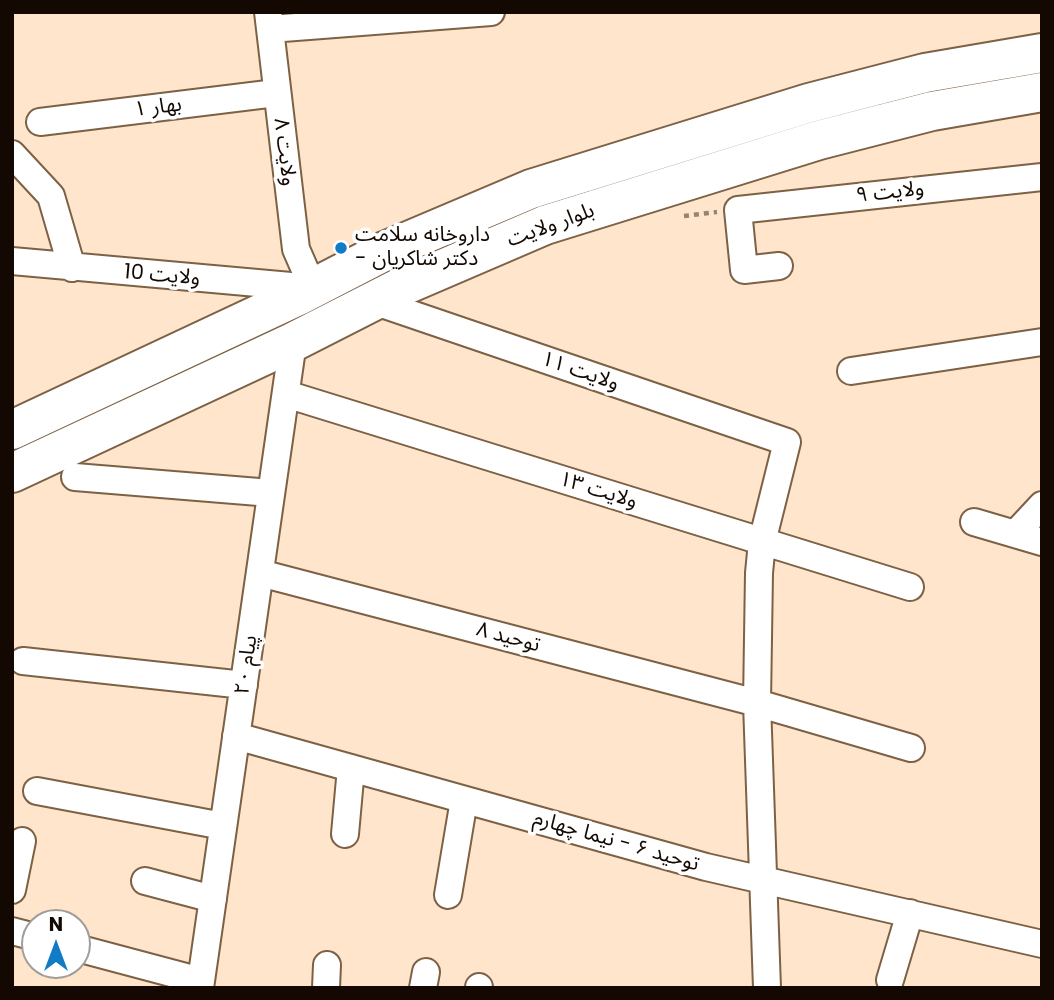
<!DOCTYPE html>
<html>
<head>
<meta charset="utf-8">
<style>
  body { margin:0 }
  #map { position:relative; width:1054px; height:1000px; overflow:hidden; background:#fee5cc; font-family:Poppins,sans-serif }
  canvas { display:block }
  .frame { position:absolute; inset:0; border:14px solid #130902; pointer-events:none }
  .north { position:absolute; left:21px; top:909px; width:70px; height:70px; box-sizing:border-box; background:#fff; border:2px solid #a19d9a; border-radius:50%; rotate:0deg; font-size:19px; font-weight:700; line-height:28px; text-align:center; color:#130902 }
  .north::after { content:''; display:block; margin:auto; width:24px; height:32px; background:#127bc5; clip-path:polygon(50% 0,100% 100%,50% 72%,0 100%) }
</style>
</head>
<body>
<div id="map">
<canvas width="1054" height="1000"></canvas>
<div class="frame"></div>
<div class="north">N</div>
</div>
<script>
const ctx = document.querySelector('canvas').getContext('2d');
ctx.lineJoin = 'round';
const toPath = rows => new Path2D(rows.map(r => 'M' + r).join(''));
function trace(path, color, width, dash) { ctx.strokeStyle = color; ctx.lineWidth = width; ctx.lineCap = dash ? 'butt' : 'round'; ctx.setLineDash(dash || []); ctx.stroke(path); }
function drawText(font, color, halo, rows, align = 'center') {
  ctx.font = font + ' Poppins,"Noto Sans Arabic",sans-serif'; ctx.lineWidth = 7; ctx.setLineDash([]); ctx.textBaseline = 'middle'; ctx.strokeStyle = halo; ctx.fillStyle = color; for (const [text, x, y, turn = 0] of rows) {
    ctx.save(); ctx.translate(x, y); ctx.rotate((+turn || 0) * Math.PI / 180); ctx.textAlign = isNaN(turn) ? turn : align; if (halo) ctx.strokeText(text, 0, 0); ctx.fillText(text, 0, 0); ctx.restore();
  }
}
const path = toPath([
  [684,216,717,212]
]);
const minor = toPath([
  [270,29,491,12],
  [40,122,276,93],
  [12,154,51,196,72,268],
  [12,261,313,288,296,249,268,12],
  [779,266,744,270,738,210,1042,177],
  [373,301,787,442,762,542,759,573,757,703,767,988],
  [851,371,1042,342],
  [286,394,910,587],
  [75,477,271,493],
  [974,522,1042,542],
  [1015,534,1042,505],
  [260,573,757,703,911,748],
  [23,661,244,685],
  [236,736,706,867,1042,944],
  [37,791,223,826],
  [345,834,351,768],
  [145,881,213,899],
  [12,890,22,841],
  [448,895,464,800],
  [12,931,35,937],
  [77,948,201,981],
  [890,980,910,913],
  [200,988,293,342],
  [326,988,327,965],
  [423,988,426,972],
  [479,988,479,987]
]);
const primary = toPath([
  [12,430,298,296,387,250,531,189,809,103,925,73,1042,53],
  [12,473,293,342,403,286,545,225,819,140,932,111,1042,92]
]);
const markers = [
  [341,248,7,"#127bc5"]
];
const streetNames = [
  ["بهار ۱",158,108,-7],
  ["ولایت ۸",284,152,83],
  ["ولایت ۹",890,193,-6],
  ["بلوار ولایت",551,226,-20],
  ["ولایت 10",162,276,5],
  ["ولایت ۱۱",580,372,19],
  ["ولایت ۱۳",598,491,17],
  ["توحید ۸",508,638,15],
  ["پیام ۲۰",247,665,-82],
  ["توحید ۶ - نیما چهارم",616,842,16]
];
const poiNames = [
  ["داروخانه سلامت",355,236],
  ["- دکتر شاکریان",355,260]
];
trace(minor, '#7c6145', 30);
trace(primary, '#7c6145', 42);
trace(path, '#968473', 4.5, [5, 5]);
trace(minor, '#fff', 26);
trace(primary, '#fff', 38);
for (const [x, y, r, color] of markers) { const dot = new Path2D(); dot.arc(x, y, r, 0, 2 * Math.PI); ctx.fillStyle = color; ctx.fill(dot); trace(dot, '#fff', 2.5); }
drawText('21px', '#130902', '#fff', streetNames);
drawText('21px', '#130902', '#fff', poiNames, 'left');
</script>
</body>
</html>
